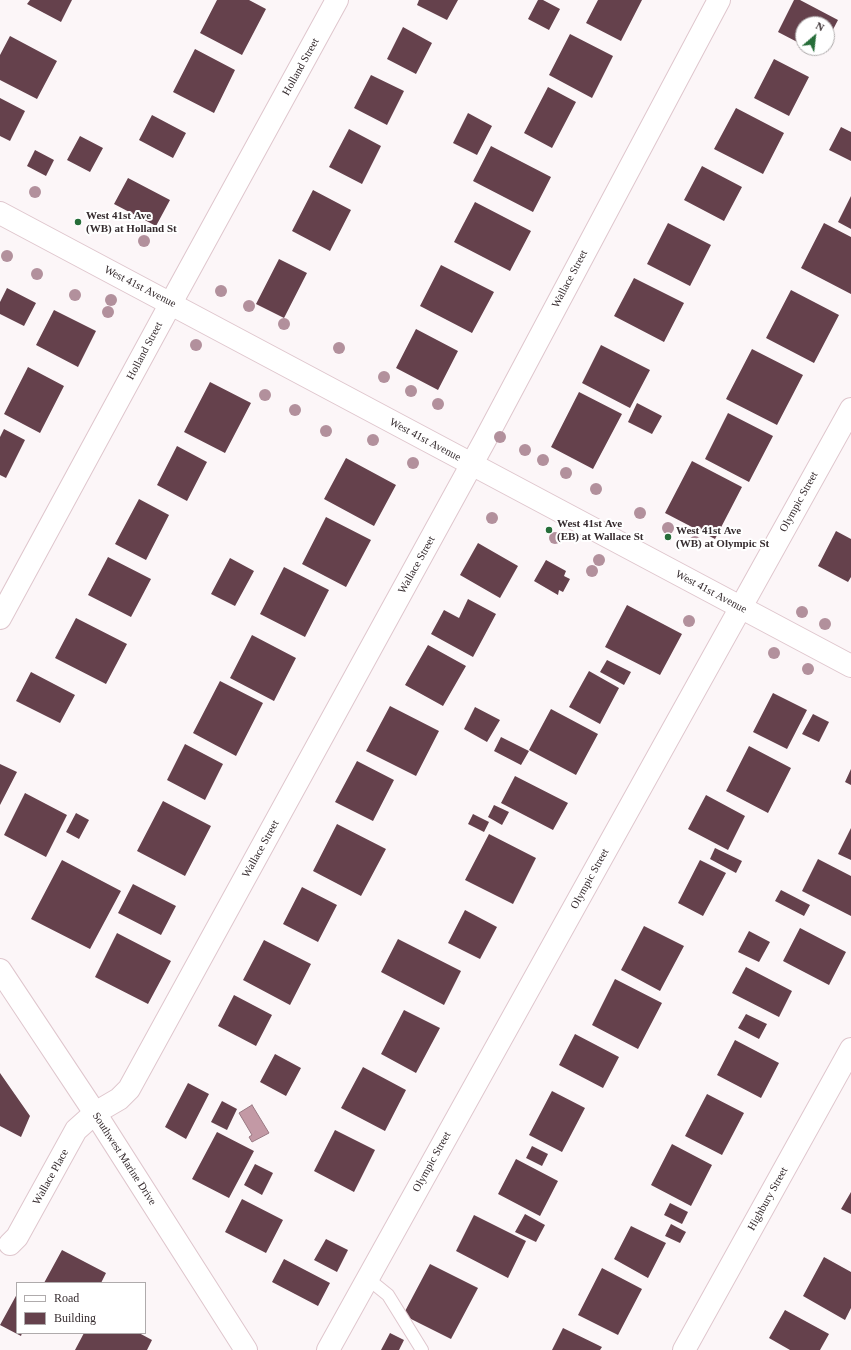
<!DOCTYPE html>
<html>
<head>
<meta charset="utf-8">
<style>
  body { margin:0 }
  #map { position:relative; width:851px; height:1350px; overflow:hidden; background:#fcf6f8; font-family:"Times New Roman",serif }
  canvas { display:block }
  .legend { position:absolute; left:16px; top:1282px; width:130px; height:52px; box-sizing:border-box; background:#fff; border:1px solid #afabac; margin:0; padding:5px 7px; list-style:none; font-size:12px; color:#362c2f }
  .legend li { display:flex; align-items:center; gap:8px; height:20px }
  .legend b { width:20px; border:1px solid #afabac }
  .north { position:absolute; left:795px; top:16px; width:40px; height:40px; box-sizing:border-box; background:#fff; border:1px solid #afabac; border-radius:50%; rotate:28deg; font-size:11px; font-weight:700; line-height:16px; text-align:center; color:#362c2f }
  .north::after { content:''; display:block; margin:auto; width:14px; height:18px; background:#266d39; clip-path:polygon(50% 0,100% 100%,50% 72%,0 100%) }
</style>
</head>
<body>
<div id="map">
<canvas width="851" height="1350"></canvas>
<ul class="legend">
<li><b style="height:5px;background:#fff"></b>Road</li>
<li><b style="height:11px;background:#65414c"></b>Building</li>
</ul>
<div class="north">N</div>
</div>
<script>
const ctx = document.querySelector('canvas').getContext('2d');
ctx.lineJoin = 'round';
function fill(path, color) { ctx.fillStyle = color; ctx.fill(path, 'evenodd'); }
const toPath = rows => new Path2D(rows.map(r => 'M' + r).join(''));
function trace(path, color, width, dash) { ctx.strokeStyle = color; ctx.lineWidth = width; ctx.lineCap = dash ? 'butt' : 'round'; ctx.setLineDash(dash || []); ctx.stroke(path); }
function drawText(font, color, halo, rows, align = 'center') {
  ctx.font = font + ' "Times New Roman",serif'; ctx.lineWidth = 4; ctx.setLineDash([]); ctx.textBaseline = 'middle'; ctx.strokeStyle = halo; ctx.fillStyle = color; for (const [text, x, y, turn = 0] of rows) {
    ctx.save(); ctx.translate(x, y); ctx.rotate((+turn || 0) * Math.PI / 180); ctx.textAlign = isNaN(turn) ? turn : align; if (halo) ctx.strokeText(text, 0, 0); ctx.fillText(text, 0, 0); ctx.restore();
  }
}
const water = toPath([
  [252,1105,269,1133,252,1142,249,1137,252,1135,239,1113,252,1105]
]);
const building = toPath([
  [30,0,72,0,61,22,27,4],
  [217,0,249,0,266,9,242,55,200,33],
  [419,0,458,0,447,20,417,5],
  [538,0,543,0,560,9,549,30,528,19],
  [598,0,642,0,621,41,586,23],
  [794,0,800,0,838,20,827,41,827,24,803,24,803,45,778,32],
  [403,27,432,43,416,74,387,59],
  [570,34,613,56,592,98,549,75],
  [10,36,57,61,37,99,0,80,0,55],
  [809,48,823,48,820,54],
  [195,49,235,70,214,113,173,92],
  [774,59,809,77,789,116,754,98],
  [371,75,404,91,387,125,354,108],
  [548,87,576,102,552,148,524,133],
  [0,98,25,111,10,141,0,136],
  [736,108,784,133,763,174,714,149],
  [468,113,492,126,477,155,453,143],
  [152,115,186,133,173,158,139,140],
  [841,127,851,132,851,161,829,150],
  [349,129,381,146,362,184,329,167],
  [80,136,103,148,90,172,67,160],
  [491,146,551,177,533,212,473,181],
  [35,150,54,160,46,176,27,166],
  [702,166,742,187,724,221,684,200],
  [128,178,170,200,156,226,114,204],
  [313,190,351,210,330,251,292,231],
  [851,196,851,229,838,222],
  [475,202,531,231,510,271,454,242],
  [668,223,711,245,690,286,647,264],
  [824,223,851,237,851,294,801,268],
  [279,259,307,273,284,318,256,304],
  [441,265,494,292,472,333,420,306],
  [634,278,684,303,664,342,614,316],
  [7,288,36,303,24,326,0,314,0,302],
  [791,290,839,315,814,363,766,338],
  [54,310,96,331,78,367,36,345],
  [416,329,458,351,438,390,396,368],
  [601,345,650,370,630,408,582,383],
  [752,349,803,375,777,425,726,399],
  [28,367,64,386,40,433,4,414],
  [210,382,251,403,225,453,184,432],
  [579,392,622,414,593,469,551,447],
  [637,403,662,416,652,434,628,422],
  [728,413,773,436,749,482,705,459],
  [4,429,25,440,6,478,0,475,0,437],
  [177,446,207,462,187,501,157,485],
  [346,458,396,485,374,526,324,499],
  [692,461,742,487,715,539,665,513],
  [139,499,169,515,146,560,115,544],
  [326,517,371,540,346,587,302,564],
  [836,531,851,539,851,577,848,582,818,566],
  [478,543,518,566,500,598,460,575],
  [108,557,151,579,131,617,88,595],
  [230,558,254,571,235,606,211,594],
  [546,560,566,571,564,576,570,579,563,592,559,590,558,595,534,581],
  [284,567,329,590,305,637,260,614],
  [468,599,496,614,473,657,431,634,444,610,459,618],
  [627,605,682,634,660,675,605,647],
  [76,618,127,644,106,684,55,658],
  [252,635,296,658,274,701,230,678],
  [428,645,466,666,443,706,405,685],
  [607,660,631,672,624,685,600,672],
  [589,671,619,688,600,724,569,707],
  [31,672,75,695,60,723,16,701],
  [220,681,263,703,236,756,193,733],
  [773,693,807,710,787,749,753,732],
  [390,706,439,731,416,776,366,751],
  [475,707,500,720,487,742,464,729],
  [551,709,598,734,576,775,529,750],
  [813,714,829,722,819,742,802,734],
  [501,737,529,751,521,765,494,751],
  [185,744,223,764,205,800,167,780],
  [749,746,791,768,768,813,726,791],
  [357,761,394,780,373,821,335,802],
  [0,764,17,772,0,805],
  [851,769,851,785,845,782],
  [515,776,568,803,553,830,501,803],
  [25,793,67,815,46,857,4,835],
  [706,795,745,816,728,850,688,829],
  [163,801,211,826,185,876,137,851],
  [494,805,509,812,502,825,488,817],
  [76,813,89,820,79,839,66,832],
  [473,814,489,822,484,832,468,824],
  [337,824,386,849,361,896,313,871],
  [851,828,851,860,838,854],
  [489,834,536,858,513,904,465,880],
  [715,848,742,861,736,873,710,859],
  [818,859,851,876,851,916,802,891],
  [62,860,121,891,90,949,31,919],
  [700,860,726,873,703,916,678,903],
  [133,884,176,906,161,935,118,913],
  [302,887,337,905,318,942,283,924],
  [781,890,810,905,804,916,775,901],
  [465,910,497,927,480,959,448,943],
  [644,926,684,946,660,991,621,970],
  [800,928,846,952,829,985,783,961],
  [749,931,770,942,759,962,738,952],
  [117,933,171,961,148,1004,95,977],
  [398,939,461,971,444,1005,381,972],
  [264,940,311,964,290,1005,243,980],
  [746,967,792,991,779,1017,732,993],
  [615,979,662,1003,638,1049,592,1025],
  [234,995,272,1015,256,1046,218,1026],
  [404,1010,440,1028,416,1073,381,1054],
  [746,1014,767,1024,759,1039,738,1028],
  [575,1034,619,1057,603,1088,559,1065],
  [735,1040,779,1063,761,1098,717,1075],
  [275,1054,301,1068,286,1096,260,1082],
  [363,1067,406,1090,385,1131,341,1108],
  [0,1073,30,1116,21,1137,0,1126],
  [188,1083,209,1094,186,1139,165,1127],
  [552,1091,585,1108,562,1152,529,1135],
  [707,1094,744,1113,722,1155,685,1136],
  [222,1101,237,1109,227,1130,211,1122],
  [335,1130,375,1150,354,1192,314,1171],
  [217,1132,254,1151,229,1198,192,1179],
  [672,1144,712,1165,691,1206,651,1185],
  [532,1146,548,1154,542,1166,526,1158],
  [516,1159,558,1181,540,1216,498,1194],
  [255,1164,273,1173,262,1195,244,1185],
  [851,1192,851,1214,841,1209],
  [242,1199,283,1220,266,1253,225,1232],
  [670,1203,688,1212,682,1224,664,1215],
  [525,1214,545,1225,536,1242,515,1232],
  [474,1215,526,1241,508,1278,456,1251],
  [671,1224,686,1232,680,1243,665,1236],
  [631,1226,666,1243,648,1278,614,1259],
  [326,1239,348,1250,337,1272,314,1260],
  [62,1250,106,1273,101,1283,44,1283],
  [824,1257,851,1272,851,1308,845,1320,803,1296],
  [284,1259,330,1283,318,1306,272,1282],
  [430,1264,478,1288,451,1339,403,1315],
  [602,1268,642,1289,618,1335,578,1315],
  [17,1294,17,1333,22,1333,21,1336,0,1325],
  [785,1310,829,1334,820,1350,790,1350,769,1338],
  [563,1328,602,1347,600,1350,552,1350],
  [84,1333,139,1333,152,1340,147,1350,75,1350],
  [390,1333,404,1340,399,1350,381,1350]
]);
const lane = toPath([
  [367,1278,388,1295,422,1350]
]);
const street = toPath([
  [0,618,171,303,337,0],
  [10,1244,17,1237,76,1130,95,1113,119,1099,129,1089,485,440,719,0],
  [328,1350,851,409],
  [684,1350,851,1049]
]);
const secondary = toPath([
  [0,213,851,666],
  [0,970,95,1113,246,1350]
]);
const trees = [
  [35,192],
  [144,241],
  [7,256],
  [37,274],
  [221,291],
  [75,295],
  [111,300],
  [249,306],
  [108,312],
  [284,324],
  [196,345],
  [339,348],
  [384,377],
  [411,391],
  [265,395],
  [438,404],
  [295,410],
  [326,431],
  [500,437],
  [373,440],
  [525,450],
  [543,460],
  [413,463],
  [566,473],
  [596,489],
  [640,513],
  [492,518],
  [668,528],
  [555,538],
  [695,542],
  [599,560],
  [592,571],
  [802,612],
  [689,621],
  [825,624],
  [774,653],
  [808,669]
];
const markers = [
  [78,222,4,"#266d39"],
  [549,530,4,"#266d39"],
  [668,537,4,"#266d39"]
];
const streetNames = [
  ["Holland Street",301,67,-61],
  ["Wallace Street",570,279,-62],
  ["West 41st Avenue",140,287,27],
  ["Holland Street",145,351,-62],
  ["West 41st Avenue",425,440,28],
  ["Olympic Street",799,502,-61],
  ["Wallace Street",417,565,-61],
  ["West 41st Avenue",711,592,28],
  ["Wallace Street",261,849,-61],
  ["Olympic Street",590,879,-61],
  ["Southwest Marine Drive",124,1159,57],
  ["Olympic Street",432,1162,-61],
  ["Wallace Place",51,1177,-61],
  ["Highbury Street",768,1199,-61]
];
const poiNames = [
  ["West 41st Ave",86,216],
  ["(WB) at Holland St",86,229],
  ["West 41st Ave",557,524],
  ["(EB) at Wallace St",557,537],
  ["West 41st Ave",676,531],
  ["(WB) at Olympic St",676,544]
];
fill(water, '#c399a5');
trace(water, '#997882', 1);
fill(building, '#65414c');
trace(lane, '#dfc6cd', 14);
trace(street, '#dfc6cd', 24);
trace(secondary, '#dfc6cd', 24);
trace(lane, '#fff', 12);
trace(street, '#fff', 22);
trace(secondary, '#fff', 22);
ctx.fillStyle = '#b2909c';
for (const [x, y] of trees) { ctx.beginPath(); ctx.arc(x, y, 6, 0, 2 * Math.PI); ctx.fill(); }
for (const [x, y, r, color] of markers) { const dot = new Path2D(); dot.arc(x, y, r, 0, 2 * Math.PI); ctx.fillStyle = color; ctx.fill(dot); trace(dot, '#fff', 1.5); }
drawText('11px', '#362c2f', '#fff', streetNames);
drawText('bold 11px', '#362c2f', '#fff', poiNames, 'left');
</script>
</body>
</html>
